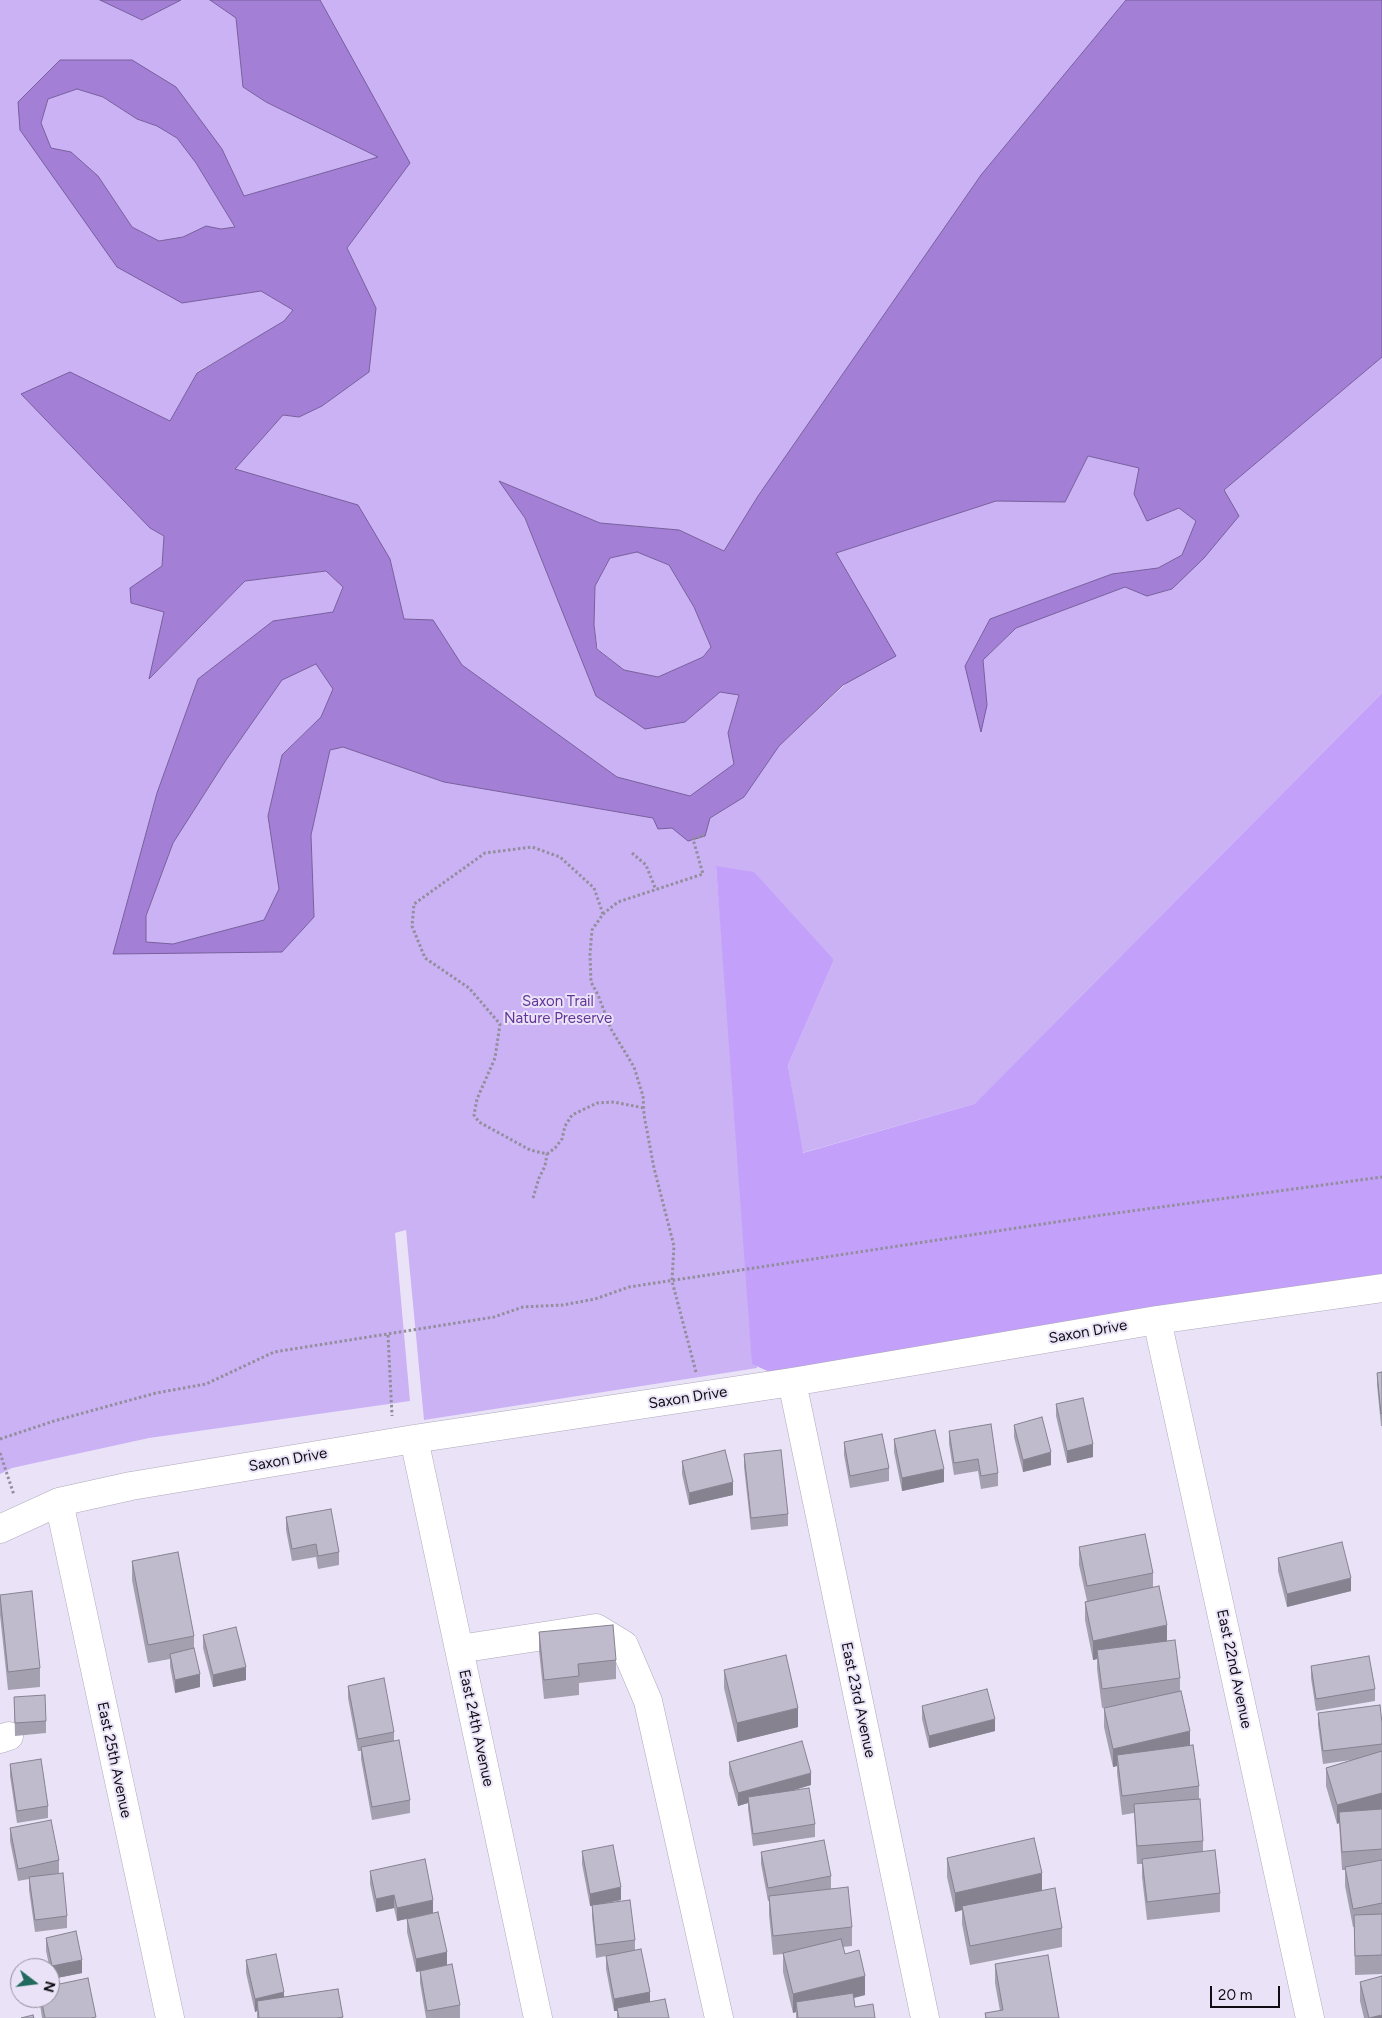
<!DOCTYPE html>
<html>
<head>
<meta charset="utf-8">
<style>
  body { margin:0 }
  #map { position:relative; width:1382px; height:2018px; overflow:hidden; background:#eae3f7; font-family:Figtree,sans-serif }
  canvas { display:block }
  .north { position:absolute; left:10px; top:1958px; width:50px; height:50px; box-sizing:border-box; background:#eae3f7; border:1px solid #928d9c; border-radius:50%; rotate:105deg; font-size:14px; font-weight:700; line-height:20px; text-align:center; color:#0f0d13 }
  .north::after { content:''; display:block; margin:auto; width:18px; height:22px; background:#22695e; clip-path:polygon(50% 0,100% 100%,50% 72%,0 100%) }
  .scale { position:absolute; left:1210px; top:1986px; width:70px; height:22px; box-sizing:border-box; border:2px solid #0f0d13; border-top:0; padding-left:6px; font-size:15px; line-height:18px; white-space:nowrap; color:#0f0d13; -webkit-text-stroke:4px #eae3f7; paint-order:stroke }
</style>
</head>
<body>
<div id="map">
<canvas width="1382" height="2018"></canvas>
<div class="north">N</div>
<div class="scale">20 m</div>
</div>
<script>
const ctx = document.querySelector('canvas').getContext('2d');
ctx.lineJoin = 'round';
function fill(path, color) { ctx.fillStyle = color; ctx.fill(path, 'evenodd'); }
const toPath = rows => new Path2D(rows.map(r => 'M' + r).join(''));
function trace(path, color, width, dash) { ctx.strokeStyle = color; ctx.lineWidth = width; ctx.lineCap = dash ? 'butt' : 'round'; ctx.setLineDash(dash || []); ctx.stroke(path); }
function drawText(font, color, halo, rows, align = 'center') {
  ctx.font = font + ' Figtree,sans-serif'; ctx.lineWidth = 4; ctx.setLineDash([]); ctx.textBaseline = 'middle'; ctx.strokeStyle = halo; ctx.fillStyle = color; for (const [text, x, y, turn = 0] of rows) {
    ctx.save(); ctx.translate(x, y); ctx.rotate((+turn || 0) * Math.PI / 180); ctx.textAlign = isNaN(turn) ? turn : align; if (halo) ctx.strokeText(text, 0, 0); ctx.fillText(text, 0, 0); ctx.restore();
  }
}
const green = toPath([
  [0,0,100,0,142,20,181,0,210,0,236,18,243,87,266,102,379,157,244,196,222,149,61,60,20,130,182,303,261,291,293,310,285,321,197,372,170,422,70,373,150,528,164,536,162,566,131,603,165,612,150,678,245,581,326,571,343,586,333,612,273,621,198,679,157,793,114,953,282,952,314,917,311,835,329,750,343,747,444,782,654,818,710,818,744,797,779,746,851,679,836,553,996,501,1065,502,1088,456,1140,468,1134,494,1179,508,1196,521,1182,555,1158,568,1112,574,990,619,965,666,987,705,983,660,1016,628,1125,587,1148,596,1173,589,1224,490,1382,357,1382,693,974,1104,802,1153,788,1065,834,960,716,866,757,1368,424,1420,406,1230,395,1233,410,1401,149,1438,12,1468,0,1474],
  [320,0,1126,0,981,175,758,496,724,551,679,530,600,523,500,481,525,518,596,696,685,722,720,692,739,694,728,733,735,764,690,796,617,777,462,665,433,621,404,619,390,559,234,469,283,415,299,417,322,406,369,372,376,308,347,248,409,163],
  [77,89,103,97,137,119,157,126,177,138,196,163,235,227,221,229,206,226,183,237,159,241,132,227,98,176,71,152,51,148,41,123,48,99],
  [637,552,669,565,694,607,711,647,703,657,658,677,624,670,598,649,594,625,595,586,610,558],
  [317,664,334,688,321,717,282,755,268,816,279,889,264,920,173,944,146,942,146,917,173,843,226,760,282,679]
]);
const forest = toPath([
  [1382,693,1382,1288,792,1382,752,1364,716,866,754,872,834,960,788,1065,803,1153,974,1104]
]);
const water = toPath([
  [100,0,181,0,142,20,100,0],
  [210,0,320,0,410,163,347,248,376,308,369,372,322,406,299,417,283,415,235,469,358,505,390,559,404,619,433,620,462,665,617,777,690,796,734,764,728,733,739,695,720,692,685,722,645,729,596,696,525,518,499,481,600,523,679,530,724,551,758,496,981,175,1126,0,1382,0,1382,357,1224,490,1239,516,1204,558,1172,589,1147,596,1125,587,1016,628,983,660,987,705,981,732,965,666,990,619,1112,574,1158,568,1182,555,1196,521,1179,508,1147,521,1134,494,1139,468,1088,456,1065,502,996,501,836,553,896,656,843,685,779,746,744,797,710,818,705,836,688,841,672,828,658,829,653,818,444,782,343,747,330,750,311,835,314,917,282,952,113,954,157,793,198,679,273,621,333,612,343,587,326,571,245,581,149,679,164,612,131,603,130,588,162,566,164,536,150,528,21,394,70,372,170,421,197,373,284,321,293,310,261,291,182,303,117,267,20,130,18,102,60,60,132,60,176,87,222,149,244,196,378,157,266,102,243,87,236,18,210,0],
  [77,89,103,97,137,119,157,126,177,138,196,163,235,227,221,229,206,226,183,237,159,241,132,227,98,176,71,152,51,148,41,123,48,99,77,89],
  [637,552,669,565,694,607,711,647,703,657,658,677,624,670,597,649,594,625,595,586,610,558,637,552],
  [316,664,333,689,321,717,282,755,268,816,279,889,264,920,173,944,146,942,146,916,173,843,226,760,282,680,316,664]
]);
const path = toPath([
  [632,853,646,865,656,890],
  [603,914,594,888,560,857,532,847,485,853,414,904,412,926,425,958,469,988,500,1024,495,1058,477,1099,474,1115,479,1122,530,1150,547,1154,555,1148,562,1139,565,1126,572,1115,597,1103,614,1102,644,1108],
  [533,1198,539,1178,545,1166,547,1154],
  [388,1335,392,1416],
  [696,1372,672,1281,674,1246,654,1168,644,1115,643,1096,634,1067,611,1029,598,995,591,982,590,954,592,930,603,914,618,902,703,874,693,839,704,835],
  [0,1439,54,1421,156,1393,206,1384,274,1352,494,1317,523,1307,563,1305,595,1299,629,1287,1102,1215,1382,1177],
  [0,1453,14,1495]
]);
const minor = toPath([
  [1157,1320,1310,2018],
  [792,1382,925,2018],
  [414,1439,538,2018],
  [59,1502,170,2018],
  [0,1529,59,1502,131,1486,414,1439,792,1382,1157,1320,1382,1288],
  [459,1649,596,1628,624,1645,648,1701,719,2018],
  [0,1739,9,1736]
]);
const wall = toPath([
  [1382,1372,1382,1426,1381,1426,1377,1385,1377,1373],
  [1056,1404,1093,1457,1067,1463,1056,1416],
  [1014,1425,1051,1465,1023,1472,1014,1437],
  [949,1431,998,1473,998,1486,981,1489,978,1471,954,1475,949,1444],
  [894,1439,944,1482,902,1491,894,1452],
  [844,1442,889,1468,889,1481,850,1488,844,1455],
  [744,1454,788,1514,788,1526,751,1530,744,1467],
  [682,1461,733,1495,689,1505,682,1474],
  [286,1517,339,1552,339,1565,318,1569,316,1557,292,1561,286,1530],
  [1079,1547,1153,1573,1153,1587,1167,1641,1180,1678,1180,1691,1190,1745,1199,1786,1199,1799,1203,1841,1203,1851,1220,1893,1220,1912,1147,1920,1142,1877,1142,1864,1137,1864,1134,1813,1122,1815,1117,1773,1117,1766,1113,1767,1104,1727,1104,1708,1113,1706,1102,1708,1097,1669,1097,1659,1093,1660,1085,1620,1085,1602,1087,1601,1079,1565],
  [1278,1558,1351,1591,1287,1607,1278,1571],
  [132,1561,194,1636,194,1648,200,1687,175,1693,170,1666,170,1659,148,1663,132,1580],
  [0,1595,40,1668,40,1687,8,1690,0,1615],
  [539,1632,616,1660,616,1679,579,1683,579,1695,544,1699,539,1651],
  [203,1635,246,1680,213,1687,203,1648],
  [1311,1666,1375,1689,1375,1701,1316,1711,1311,1678],
  [724,1670,798,1727,737,1742,724,1688],
  [348,1686,394,1732,394,1740,410,1800,410,1813,372,1820,361,1759,361,1751,358,1751,348,1698],
  [14,1697,46,1721,46,1733,15,1736],
  [922,1706,995,1731,929,1748,922,1719],
  [1318,1713,1382,1723,1382,1974,1355,1975,1354,1927,1353,1927,1345,1886,1345,1870,1342,1870,1339,1823,1337,1824,1326,1786,1326,1768,1351,1760,1323,1764,1318,1725],
  [729,1762,811,1785,794,1790,815,1824,815,1837,753,1846,748,1809,748,1803,738,1806,729,1774],
  [10,1764,48,1806,48,1818,17,1823,10,1776],
  [10,1828,59,1860,59,1873,50,1875,67,1916,67,1928,35,1932,29,1890,29,1879,18,1881,10,1841],
  [582,1851,621,1900,605,1903,635,1940,635,1950,650,2002,669,2018,617,2018,617,2011,614,2011,606,1969,606,1956,596,1958,592,1917,592,1906,590,1906,582,1864],
  [761,1852,831,1876,831,1889,852,1927,852,1946,843,1947,845,1954,865,1995,854,1998,855,2007,875,2018,796,2018,796,2012,793,2013,783,1972,783,1954,773,1955,769,1915,769,1901,768,1901,761,1864],
  [947,1858,1042,1890,1062,1928,1062,1947,970,1965,962,1924,962,1910,955,1912,947,1877],
  [370,1871,433,1913,397,1921,394,1908,376,1912,370,1884],
  [407,1919,447,1965,423,1970,460,2005,460,2018,426,2018,420,1983,420,1971,416,1972,407,1932],
  [46,1938,82,1973,52,1979,46,1951],
  [246,1960,284,1997,338,1989,343,2018,257,2018,257,2011,255,2012,246,1973],
  [995,1964,1059,2018,985,2018,985,2013,1000,2011,995,1983],
  [1360,1982,1382,2018,1364,2018,1360,2001],
  [39,1998,50,1998,96,2018,42,2018]
]);
const shadedWall = toPath([
  [1093,1444,1093,1457,1067,1463,1067,1451],
  [1051,1452,1051,1465,1023,1472,1023,1460],
  [944,1469,944,1482,902,1491,902,1478],
  [733,1482,733,1495,689,1505,689,1493],
  [1351,1578,1351,1591,1287,1607,1287,1594],
  [1167,1625,1167,1644,1097,1650,1097,1659,1093,1660,1093,1641],
  [246,1667,246,1680,213,1687,213,1675],
  [200,1674,200,1687,175,1693,175,1680],
  [798,1708,798,1727,737,1742,737,1723],
  [995,1719,995,1731,929,1748,929,1736],
  [1190,1731,1190,1750,1117,1755,1117,1766,1113,1767,1113,1749],
  [811,1773,811,1785,749,1803,748,1797,748,1803,738,1806,738,1793],
  [1382,1793,1382,1811,1339,1812,1339,1823,1337,1824,1337,1805],
  [1042,1873,1042,1891,962,1906,962,1910,955,1912,955,1893],
  [621,1887,621,1900,590,1906,590,1894],
  [394,1895,394,1908,376,1912,376,1899],
  [433,1900,433,1913,397,1921,397,1908],
  [447,1952,447,1965,416,1972,416,1959],
  [82,1960,82,1973,52,1979,52,1966],
  [865,1976,865,1995,798,2012,796,2002,796,2012,793,2013,793,1994],
  [284,1992,284,2005,257,2001,257,2011,255,2012,255,1999],
  [650,1992,650,2004,617,2008,617,2011,614,2011,614,1999],
  [1382,2015,1382,2018,1370,2018]
]);
const building = toPath([
  [1382,1372,1382,1413,1381,1414,1377,1373,1382,1372],
  [1083,1398,1093,1444,1067,1451,1056,1404,1083,1398],
  [1042,1417,1051,1452,1023,1460,1014,1425,1042,1417],
  [991,1424,998,1473,981,1476,978,1459,954,1463,949,1431,991,1424],
  [935,1430,944,1469,902,1478,894,1439,935,1430],
  [882,1434,889,1468,850,1476,844,1442,882,1434],
  [725,1450,733,1482,689,1493,682,1461,725,1450],
  [781,1450,788,1514,751,1518,744,1454,781,1450],
  [331,1509,339,1552,318,1556,316,1544,292,1549,286,1517,331,1509],
  [1145,1534,1153,1573,1087,1586,1079,1547,1145,1534],
  [1342,1542,1351,1578,1287,1594,1278,1558,1342,1542],
  [178,1552,194,1636,148,1645,132,1561,178,1552],
  [1159,1586,1167,1625,1093,1641,1085,1602,1159,1586],
  [32,1591,40,1668,8,1672,0,1595,32,1591],
  [613,1625,616,1660,578,1664,579,1676,544,1680,539,1632,613,1625],
  [236,1627,246,1667,213,1675,203,1635,236,1627],
  [1175,1640,1180,1678,1102,1689,1097,1650,1175,1640],
  [194,1648,200,1674,175,1680,170,1654,194,1648],
  [786,1655,798,1708,737,1723,724,1670,786,1655],
  [1369,1656,1375,1689,1316,1699,1311,1666,1369,1656],
  [384,1678,394,1732,358,1739,348,1686,384,1678],
  [987,1689,995,1719,929,1736,922,1706,987,1689],
  [1181,1691,1190,1731,1113,1749,1104,1708,1181,1691],
  [45,1695,46,1721,15,1723,14,1697,45,1695],
  [1380,1705,1382,1723,1382,1744,1323,1751,1318,1713,1380,1705],
  [399,1740,410,1800,372,1807,361,1747,399,1740],
  [802,1741,811,1773,738,1793,729,1762,802,1741],
  [1193,1745,1199,1786,1122,1796,1117,1755,1193,1745],
  [1382,1751,1382,1793,1337,1805,1326,1768,1382,1751],
  [41,1759,48,1806,17,1811,10,1764,41,1759],
  [809,1788,815,1824,753,1834,748,1797,809,1788],
  [1200,1799,1203,1841,1137,1846,1134,1804,1200,1799],
  [1382,1809,1382,1849,1342,1852,1339,1812,1382,1809],
  [51,1820,59,1860,18,1869,10,1828,51,1820],
  [1034,1838,1042,1873,955,1893,947,1858,1034,1838],
  [824,1840,831,1876,768,1888,761,1852,824,1840],
  [613,1845,621,1887,590,1894,582,1851,613,1845],
  [1215,1850,1220,1893,1147,1902,1142,1859,1215,1850],
  [425,1859,433,1900,397,1908,394,1895,376,1899,370,1871,425,1859],
  [1382,1860,1382,1903,1353,1909,1345,1867,1382,1860],
  [63,1873,67,1916,35,1920,29,1877,63,1873],
  [848,1887,852,1927,773,1936,769,1896,848,1887],
  [1055,1888,1062,1928,970,1946,962,1906,1055,1888],
  [630,1900,635,1940,596,1945,592,1905,630,1900],
  [438,1912,447,1952,416,1959,407,1919,438,1912],
  [1382,1914,1382,1955,1355,1956,1354,1915,1382,1914],
  [76,1931,82,1960,52,1966,46,1938,76,1931],
  [841,1939,845,1954,859,1950,865,1976,793,1994,783,1953,841,1939],
  [641,1949,650,1992,614,1999,606,1956,641,1949],
  [276,1954,284,1992,255,1999,246,1960,276,1954],
  [1048,1955,1059,2018,986,2018,985,2013,1003,2010,995,1964,1048,1955],
  [452,1964,460,2005,427,2011,420,1971,452,1964],
  [1382,1976,1382,2015,1369,2018,1360,1982,1382,1976],
  [88,1978,96,2017,91,2018,45,2018,41,1998,50,1998,50,1986,88,1978],
  [338,1989,343,2017,337,2018,259,2018,257,2001,338,1989],
  [853,1993,855,2007,873,2004,875,2018,798,2018,796,2002,853,1993],
  [665,1999,669,2018,619,2018,617,2008,665,1999],
  [33,2015,34,2018,21,2018,33,2015]
]);
const parkNames = [
  ["Saxon Trail",558,1002],
  ["Nature Preserve",558,1019]
];
const streetNames = [
  ["Saxon Drive",1088,1332,-10],
  ["Saxon Drive",688,1398,-9],
  ["Saxon Drive",288,1460,-10],
  ["East 22nd Avenue",1234,1669,78],
  ["East 23rd Avenue",858,1700,78],
  ["East 24th Avenue",476,1728,78],
  ["East 25th Avenue",114,1760,78]
];
fill(green, '#cbb2f5');
fill(forest, '#c3a0fa');
fill(water, '#a380d6');
trace(water, '#775e9c', 1);
trace(minor, '#afa9bb', 29);
trace(path, '#938e9c', 3, [2.5, 2.5]);
trace(minor, '#fff', 28);
fill(wall, '#a5a0b0');
fill(shadedWall, '#868290');
fill(building, '#c0bacd');
trace(building, '#868290', 1);
drawText('15px', '#64349a', '#eae3f7', parkNames);
drawText('15px', '#0f0d13', '#eae3f7', streetNames);
</script>
</body>
</html>
